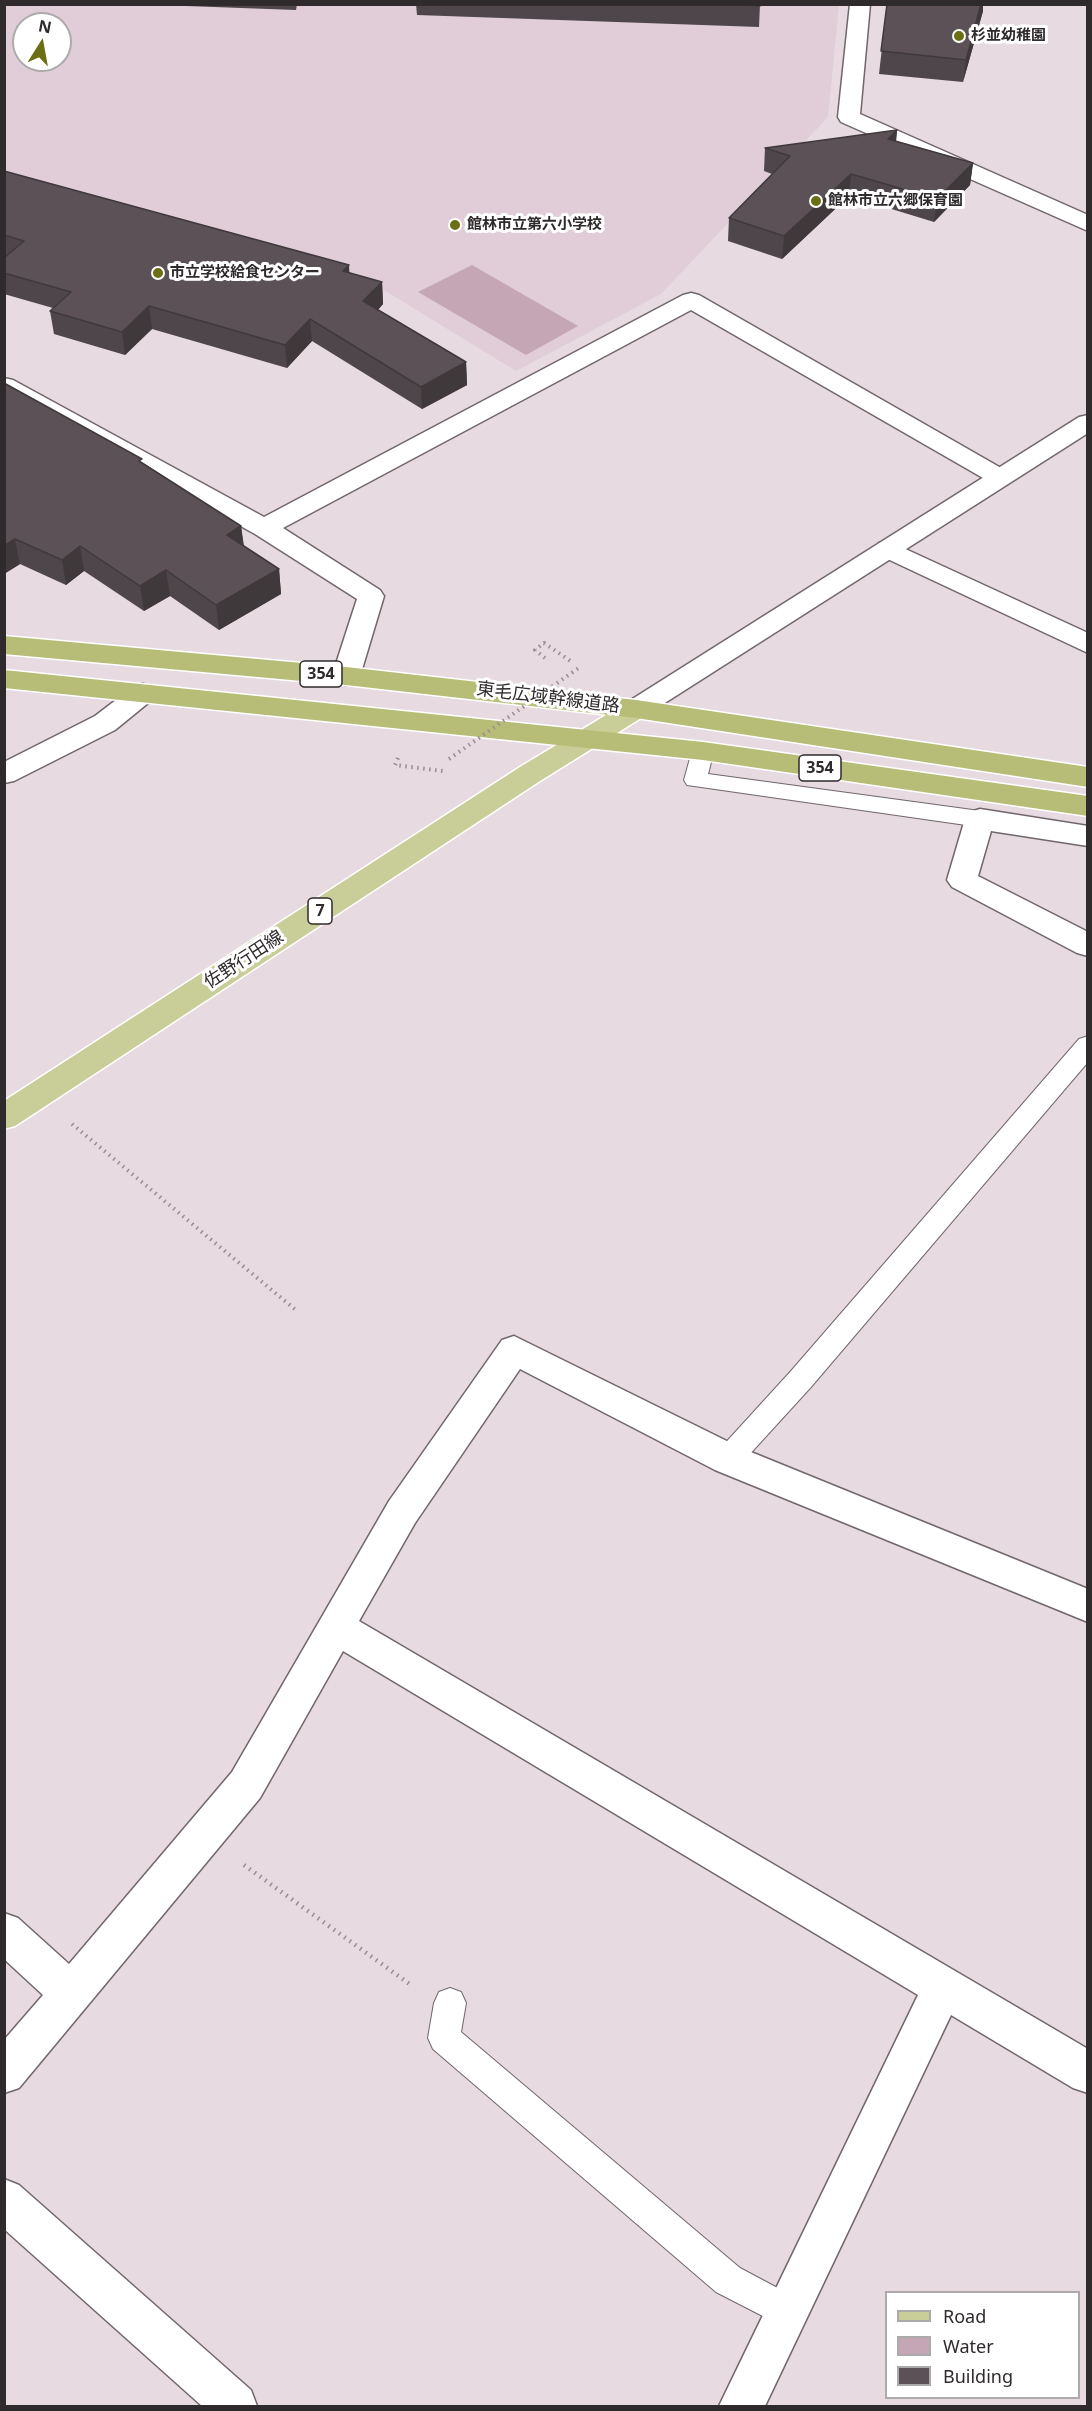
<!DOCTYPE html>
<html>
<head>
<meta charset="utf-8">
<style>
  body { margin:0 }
  #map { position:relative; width:1092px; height:2411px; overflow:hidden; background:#e7dae0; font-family:"Noto Sans",sans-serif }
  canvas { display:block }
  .frame { position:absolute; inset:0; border:6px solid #2f2a2c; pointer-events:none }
  .legend { position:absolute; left:885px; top:2291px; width:195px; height:108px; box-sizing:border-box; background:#fff; border:2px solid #acaaab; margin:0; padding:8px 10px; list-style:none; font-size:18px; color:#2f2a2c }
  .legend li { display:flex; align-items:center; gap:12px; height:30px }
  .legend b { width:30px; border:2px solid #acaaab }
  .north { position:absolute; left:12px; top:12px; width:60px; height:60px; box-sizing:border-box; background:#fff; border:2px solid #acaaab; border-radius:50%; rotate:11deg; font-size:16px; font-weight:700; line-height:24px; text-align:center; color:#2f2a2c }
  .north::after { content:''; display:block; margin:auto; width:21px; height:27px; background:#6b6e13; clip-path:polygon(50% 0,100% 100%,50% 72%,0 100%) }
</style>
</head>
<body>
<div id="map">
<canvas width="1092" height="2411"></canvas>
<div class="frame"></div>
<ul class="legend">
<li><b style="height:8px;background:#c9cd98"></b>Road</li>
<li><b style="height:16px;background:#c5a6b5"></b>Water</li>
<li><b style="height:16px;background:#5b5156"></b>Building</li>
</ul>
<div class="north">N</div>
</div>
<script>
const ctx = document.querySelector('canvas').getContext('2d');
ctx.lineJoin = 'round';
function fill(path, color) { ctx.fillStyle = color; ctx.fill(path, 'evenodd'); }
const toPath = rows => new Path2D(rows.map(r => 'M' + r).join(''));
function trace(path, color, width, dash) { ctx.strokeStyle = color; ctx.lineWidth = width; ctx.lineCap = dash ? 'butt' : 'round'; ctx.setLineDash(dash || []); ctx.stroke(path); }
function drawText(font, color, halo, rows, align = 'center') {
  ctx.font = font + ' "Noto Sans","Noto Sans JP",sans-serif'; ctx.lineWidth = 6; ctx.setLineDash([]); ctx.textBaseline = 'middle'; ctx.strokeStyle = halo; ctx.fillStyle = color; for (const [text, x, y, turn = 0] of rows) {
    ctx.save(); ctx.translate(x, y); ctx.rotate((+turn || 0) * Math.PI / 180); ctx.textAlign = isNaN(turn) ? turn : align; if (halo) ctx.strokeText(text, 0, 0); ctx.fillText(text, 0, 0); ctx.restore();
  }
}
const built = toPath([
  [4,5,839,5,828,117,661,294,516,371,366,279,5,172],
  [24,24,60,24,60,60,24,60]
]);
const water = toPath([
  [472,265,578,326,526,355,418,292]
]);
const pathFar1 = toPath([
  [545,658,535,650,544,643,572,662],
  [398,758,395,765,443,771],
  [72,1124,297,1311]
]);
const path = toPath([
  [244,1865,411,1985]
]);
const service = toPath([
  [703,744,711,746,714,751,708,774,980,811,988,814,991,819,988,824,980,827,687,785,684,780,692,751,695,746,703,744],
  [1088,1036,1088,1062,811,1387,738,1467,728,1471,718,1467,714,1459,718,1451,791,1371,1079,1039,1088,1036],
  [450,1988,461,1992,466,2003,461,2032,740,2268,800,2300,805,2312,800,2324,788,2329,716,2292,433,2049,428,2038,434,2003,439,1992,450,1988]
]);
const minor = toPath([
  [850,4,870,4,860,114,1088,215,1088,231,841,122,838,117,850,4],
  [691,293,699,295,1008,472,1012,477,1008,482,999,485,990,482,691,310,283,528,380,590,384,596,360,676,356,682,346,685,336,682,332,676,357,599,255,534,4,395,4,378,13,380,264,517,683,295,691,293],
  [888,541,1088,633,1088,653,879,555,875,549,879,543,888,541],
  [143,684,153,687,157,693,153,699,115,730,14,781,4,783,4,762,95,716,133,687,143,684],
  [980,809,1088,826,1088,846,991,831,978,876,1088,932,1088,956,1077,953,952,887,947,880,965,819,970,812,980,809],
  [514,1336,741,1448,1088,1589,1088,1622,715,1470,520,1369,415,1523,359,1621,1088,2049,1088,2093,1073,2088,951,2015,765,2406,719,2406,918,1995,343,1651,260,1798,19,2088,4,2093,4,2040,43,1995,4,1959,4,1913,18,1918,69,1964,232,1772,389,1501,502,1340,514,1336],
  [4,2179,19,2185,251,2390,257,2406,202,2406,4,2229,4,2179]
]);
const tertiary = toPath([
  [1088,415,1088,433,646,715,636,718,626,715,622,709,626,703,1079,417,1088,415]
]);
const primary = toPath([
  [636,700,646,703,650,709,646,715,540,781,15,1126,4,1129,4,1101,520,767,626,703,636,700]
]);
const trunk = toPath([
  [4,636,346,667,636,700,1088,767,1088,787,636,718,346,685,4,654,4,636],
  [4,670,703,742,1088,796,1088,816,703,760,4,688,4,670]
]);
const pathBridge = toPath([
  [449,759,580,667]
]);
const wall = toPath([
  [131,4,297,4,296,10],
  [416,4,760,4,759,27,417,15],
  [887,4,983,4,983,11,963,82,879,74],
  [897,130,896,141,973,163,970,185,934,222,849,196,782,259,728,241,729,218,772,174,764,171,765,148],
  [4,171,349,265,349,273,382,282,383,304,378,310,466,362,467,385,422,409,312,341,287,368,152,329,125,355,54,334,50,311,53,308,4,294,4,258,6,257,4,256],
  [4,383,143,463,241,526,244,546,279,569,281,594,219,630,170,596,144,611,84,571,66,585,20,564,4,574]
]);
const shadedWall = toPath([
  [981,4,983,4,983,11,963,82,966,60],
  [897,130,895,153,888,139],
  [973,163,970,185,934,222,937,199],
  [851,174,849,196,782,259,784,236],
  [349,265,350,287,343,271],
  [382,282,383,304,365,324,363,301],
  [149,306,152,329,125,355,122,332],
  [310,319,312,341,287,368,285,345],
  [466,362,467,385,422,409,421,387],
  [241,526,244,551,227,535],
  [15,539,20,564,4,574,4,546],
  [80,546,84,571,66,585,62,560],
  [279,569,281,594,219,630,216,605],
  [166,570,170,596,144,611,140,586]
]);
const building = toPath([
  [728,4,760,4,760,6,728,4],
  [887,4,981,4,966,60,881,51,887,4],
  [897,130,888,139,973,163,937,199,851,174,784,236,729,218,790,156,765,148,897,130],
  [4,171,349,265,343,271,382,282,363,301,466,362,421,387,310,319,285,345,149,306,122,332,50,311,71,292,4,273,4,258,24,241,4,235,4,171],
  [4,383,142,459,139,461,241,526,227,535,279,569,216,605,166,570,140,586,80,546,62,560,15,539,4,546,4,383]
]);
const markers = [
  [959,36,6,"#6b6e13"],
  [816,201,6,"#6b6e13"],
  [455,225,6,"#6b6e13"],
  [158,273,6,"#6b6e13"]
];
const farPoinames = [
  ["杉並幼稚園",971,36],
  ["館林市立六郷保育園",828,201],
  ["館林市立第六小学校",467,225],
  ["市立学校給食センター",170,273]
];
const shields = [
  [321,674,42],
  [820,768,42],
  [320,911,24]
];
const shieldNames = [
  ["354",321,674],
  ["354",820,768],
  ["7",320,911]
];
const streetNames = [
  ["東毛広域幹線道路",548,698,7],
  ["佐野行田線",244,960,-33]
];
fill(built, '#e0cdd7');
fill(water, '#c5a6b5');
trace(service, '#71666c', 2);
trace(minor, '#71666c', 3);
trace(tertiary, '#71666c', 3);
trace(primary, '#fff', 3);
trace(trunk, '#fff', 3);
trace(pathFar1, '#988e92', 4, [1.5, 4.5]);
trace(path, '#988e92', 4.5, [1.5, 5]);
fill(service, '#fff');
fill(minor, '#fff');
fill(tertiary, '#fff');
fill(primary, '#c9cd98');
fill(trunk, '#b7bc76');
trace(pathBridge, '#988e92', 4, [1.5, 4.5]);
fill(wall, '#4e464a');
fill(shadedWall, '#40393c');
fill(building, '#5b5156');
trace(building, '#40393c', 1.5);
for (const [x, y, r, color] of markers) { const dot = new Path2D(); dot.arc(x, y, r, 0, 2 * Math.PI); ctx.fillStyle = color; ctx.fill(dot); trace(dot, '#fff', 2); }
drawText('bold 15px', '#2f2a2c', '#fff', farPoinames, 'left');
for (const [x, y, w] of shields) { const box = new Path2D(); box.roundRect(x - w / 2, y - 13, w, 26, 4.5); ctx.fillStyle = '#fff'; ctx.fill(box); trace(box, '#2f2a2c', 1.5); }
drawText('bold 16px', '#2f2a2c', null, shieldNames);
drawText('18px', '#2f2a2c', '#fff', streetNames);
</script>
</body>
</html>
